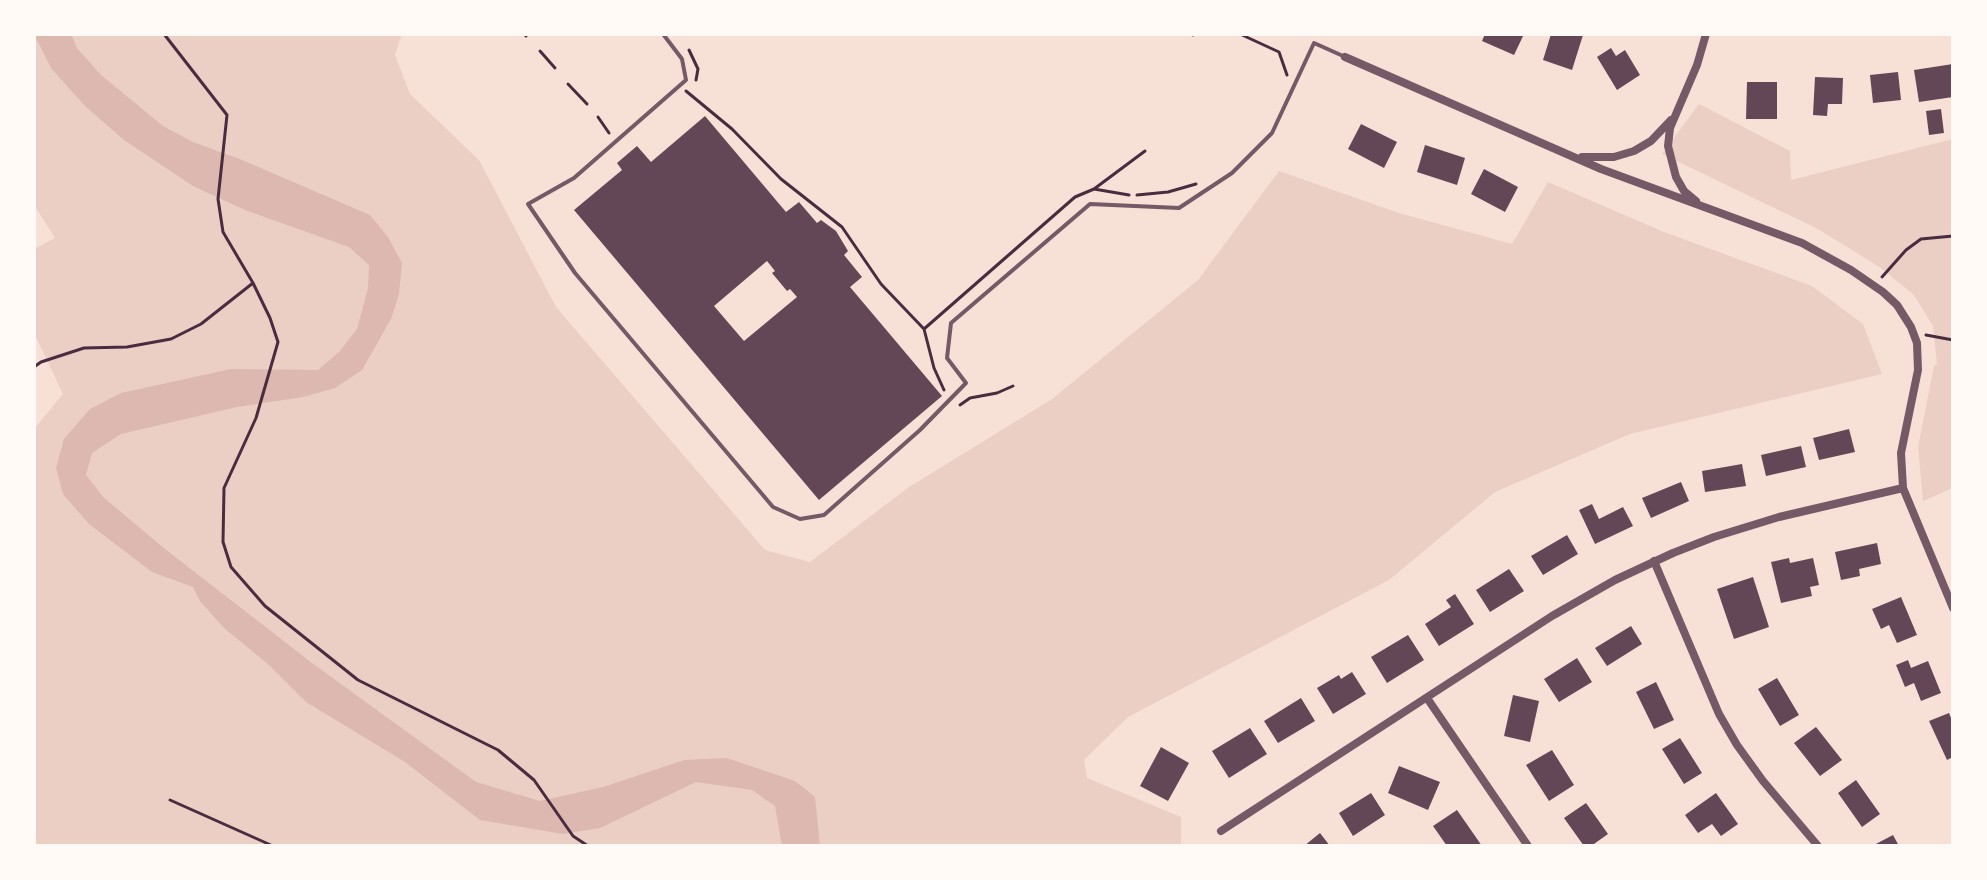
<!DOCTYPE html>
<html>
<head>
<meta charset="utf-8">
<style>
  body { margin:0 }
  #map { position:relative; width:1987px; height:880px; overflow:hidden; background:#f7e1d7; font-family:Manrope,sans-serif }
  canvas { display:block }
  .frame { position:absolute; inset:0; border:36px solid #fffaf5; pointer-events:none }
</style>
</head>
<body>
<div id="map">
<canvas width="1987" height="880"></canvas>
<div class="frame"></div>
</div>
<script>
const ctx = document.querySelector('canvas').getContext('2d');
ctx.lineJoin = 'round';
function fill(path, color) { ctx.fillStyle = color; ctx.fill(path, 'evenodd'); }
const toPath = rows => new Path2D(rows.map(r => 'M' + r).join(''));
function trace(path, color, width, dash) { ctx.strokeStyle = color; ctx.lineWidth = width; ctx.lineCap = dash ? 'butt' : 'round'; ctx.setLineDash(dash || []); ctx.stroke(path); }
const green = toPath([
  [34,34,402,34,395,55,410,94,479,160,556,307,765,550,810,562,909,487,1052,399,1198,280,1279,171,1399,213,1512,244,1548,182,1664,232,1812,286,1863,324,1882,374,1630,434,1495,492,1389,580,1128,717,1084,760,1087,778,1181,817,1181,846,34,846,34,429,63,394,34,333,34,249,55,238,34,205],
  [1699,104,1790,151,1791,180,1953,139,1953,488,1923,501,1918,447,1934,366,1937,364,1933,326,1914,295,1881,268,1818,229,1662,154]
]);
const water = toPath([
  [34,34,71,34,77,48,101,75,163,126,193,142,242,160,370,215,388,237,402,263,399,294,391,319,362,370,335,388,303,397,237,407,121,434,92,453,86,475,103,497,165,549,312,663,476,782,540,801,603,787,684,760,727,758,795,781,815,797,820,846,782,846,775,806,752,790,696,782,600,828,563,834,480,820,405,762,306,702,269,665,224,628,200,601,193,587,152,572,89,524,63,494,56,468,64,439,90,409,121,393,231,369,318,370,339,352,357,329,368,288,369,265,349,247,245,210,193,186,124,140,84,105,51,68]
]);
const building = toPath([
  [1485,34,1524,34,1514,55,1482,41],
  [1551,34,1583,35,1572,70,1543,60],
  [1611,48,1616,56,1625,50,1640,75,1617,90,1597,57],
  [1953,64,1953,97,1919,102,1914,70],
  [1898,72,1901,100,1873,103,1870,75],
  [1815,77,1843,78,1842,104,1828,104,1827,116,1813,115],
  [1747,82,1777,82,1777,119,1746,119],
  [1941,109,1944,133,1929,135,1926,111],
  [705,116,786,212,799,202,817,223,821,220,836,231,848,251,844,255,862,277,850,287,942,396,819,500,574,210,622,170,617,163,637,146,651,162],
  [767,261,775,271,772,273,787,291,790,289,797,297,744,341,714,306],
  [1361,124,1397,142,1384,168,1348,149],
  [1425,145,1465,158,1457,185,1417,172],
  [1484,169,1518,187,1505,212,1471,194],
  [1849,429,1855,452,1819,460,1813,438],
  [1801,446,1806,467,1766,476,1761,455],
  [1742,464,1746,486,1705,492,1702,471],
  [1681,482,1689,501,1651,518,1642,498],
  [1592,504,1599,519,1623,507,1633,526,1595,544,1579,510],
  [1567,535,1578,554,1543,575,1531,556],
  [1877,543,1881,564,1859,569,1860,576,1841,580,1835,552],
  [1789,558,1790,563,1813,558,1819,585,1810,587,1812,596,1781,603,1771,562],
  [1509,569,1524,591,1490,612,1476,590],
  [1753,577,1769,627,1734,639,1717,589],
  [1455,594,1474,624,1439,646,1425,624,1451,607,1446,600],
  [1901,597,1917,635,1897,643,1889,625,1881,629,1872,609],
  [1631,626,1642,644,1607,666,1595,648],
  [1408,635,1424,660,1387,683,1371,657],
  [1577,658,1592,682,1559,702,1544,679],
  [1908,660,1911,668,1928,661,1941,693,1921,701,1914,683,1905,687,1896,665],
  [1352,672,1366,694,1333,714,1317,688,1339,675,1341,679],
  [1777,678,1799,715,1780,726,1758,689],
  [1656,682,1674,720,1654,729,1636,692],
  [1513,695,1539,701,1530,742,1504,736],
  [1301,698,1315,721,1278,743,1264,721],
  [1949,713,1953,723,1953,757,1947,760,1929,721],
  [1816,727,1842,760,1820,776,1794,743],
  [1250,728,1267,754,1229,778,1212,751],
  [1680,738,1702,773,1684,784,1662,749],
  [1161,747,1189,763,1168,801,1140,786],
  [1552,750,1574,785,1549,801,1526,765],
  [1399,766,1440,782,1428,810,1388,793],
  [1856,780,1880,814,1862,827,1838,793],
  [1371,793,1385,815,1353,836,1339,813],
  [1716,793,1738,824,1721,836,1712,824,1698,833,1685,815],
  [1586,803,1608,834,1591,846,1584,846,1564,818],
  [1457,810,1482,846,1447,846,1433,826],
  [1320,833,1330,846,1304,846],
  [1893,835,1899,846,1872,846]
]);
const path = toPath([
  [164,34,227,115,218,199,223,232,253,283,270,318,278,342,256,418,224,488,223,542,231,567,265,606,358,680,498,750,534,780,573,836,588,846],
  [524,34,526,36],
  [1240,34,1279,52,1287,75],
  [1193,35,1193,34],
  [689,50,698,69,696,80],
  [540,51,555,68],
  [568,84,587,104],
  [686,91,732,129,781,179,842,227,881,284,924,329,934,368,944,390],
  [598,117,609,133],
  [1094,189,1129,195],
  [1137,195,1168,192,1196,184],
  [1882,277,1906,250,1921,239,1953,236],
  [924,329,1075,197,1094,189,1145,151],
  [1926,335,1953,340],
  [34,367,41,362,84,348,127,347,171,339,201,324,253,283],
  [960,405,970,398,997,393,1013,386],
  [170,800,273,846]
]);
const service = toPath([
  [663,34,682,59,686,80,574,178,528,204,575,273,773,507,800,519,824,515,920,430,966,383,947,358,951,323,1090,204,1179,208,1232,173,1272,133,1314,43,1343,56]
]);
const minor = toPath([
  [1345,57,1601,169,1802,243,1851,270,1883,292,1897,305,1911,327,1917,343,1918,370,1901,453,1903,488,1953,608],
  [1582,157,1614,157,1634,151,1651,141,1671,120],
  [1696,201,1684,191,1676,177,1668,146,1670,128,1697,65,1706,34],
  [1654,561,1719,714,1737,745,1763,781,1818,846],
  [1427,698,1528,846],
  [1221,831,1552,616,1615,580,1673,553,1714,537,1779,517,1903,488]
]);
fill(green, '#ebcfc5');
fill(water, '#dcb8b0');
fill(building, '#644757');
trace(path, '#4a2c40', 3);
trace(service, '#755966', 4);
trace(minor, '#755966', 8);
</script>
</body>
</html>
